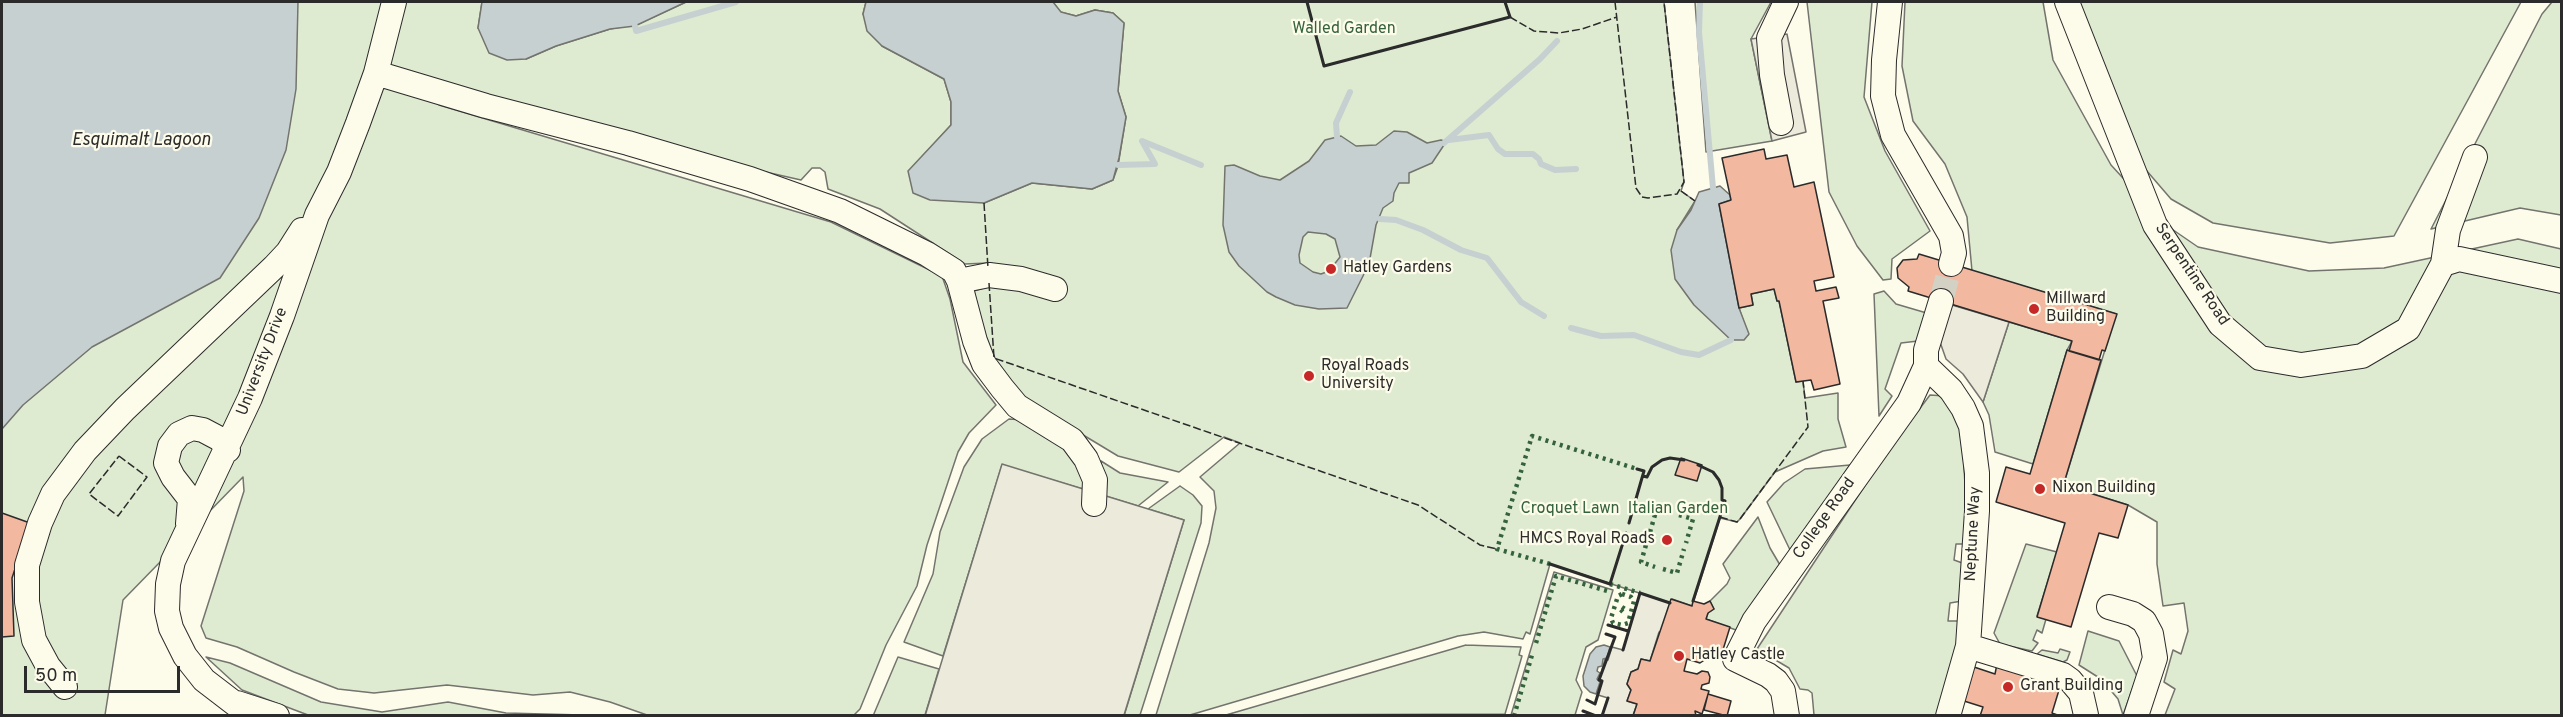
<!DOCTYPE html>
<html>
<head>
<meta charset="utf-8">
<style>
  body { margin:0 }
  #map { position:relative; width:2563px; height:717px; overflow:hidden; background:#fdfbea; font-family:Overpass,sans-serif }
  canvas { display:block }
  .frame { position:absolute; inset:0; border:3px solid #2b2b2b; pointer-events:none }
  .scale { position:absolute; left:24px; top:666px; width:156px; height:27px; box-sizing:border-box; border:3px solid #2b2b2b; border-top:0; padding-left:8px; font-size:18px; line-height:21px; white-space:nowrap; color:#2b2b2b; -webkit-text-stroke:4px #fdfbea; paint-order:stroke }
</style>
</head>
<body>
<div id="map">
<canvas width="2563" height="717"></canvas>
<div class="frame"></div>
<div class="scale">50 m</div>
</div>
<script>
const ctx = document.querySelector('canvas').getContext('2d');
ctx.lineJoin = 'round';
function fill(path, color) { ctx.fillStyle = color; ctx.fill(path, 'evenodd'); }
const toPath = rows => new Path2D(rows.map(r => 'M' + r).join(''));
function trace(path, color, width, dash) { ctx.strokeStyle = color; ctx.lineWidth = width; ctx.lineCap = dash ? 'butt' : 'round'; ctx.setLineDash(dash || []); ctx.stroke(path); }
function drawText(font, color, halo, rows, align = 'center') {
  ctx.font = font + ' Overpass,sans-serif'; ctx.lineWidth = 4.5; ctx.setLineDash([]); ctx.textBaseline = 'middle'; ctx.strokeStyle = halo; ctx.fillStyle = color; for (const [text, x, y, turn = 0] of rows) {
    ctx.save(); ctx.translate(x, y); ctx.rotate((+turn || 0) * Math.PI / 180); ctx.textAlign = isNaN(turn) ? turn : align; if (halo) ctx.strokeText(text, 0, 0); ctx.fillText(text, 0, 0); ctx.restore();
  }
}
const green = toPath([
  [2,2,482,2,478,28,526,59,556,46,610,29,638,24,686,2,866,2,863,14,882,46,944,79,951,102,951,125,909,171,984,203,1032,183,1092,189,1113,180,1118,166,1126,117,1118,91,1124,23,1113,13,1095,10,1076,16,1060,12,1053,2,1664,2,1684,182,1681,191,1695,201,1677,230,1748,335,1739,308,1753,305,1751,294,1774,289,1777,301,1779,301,1796,382,1803,381,1805,398,1838,393,1838,419,1846,447,1823,451,1775,472,1740,519,1737,522,1720,518,1692,606,1672,599,1670,603,1550,564,1530,634,1526,632,1523,639,1484,632,1458,636,1190,715,1156,715,1209,543,1216,508,1214,491,1200,477,1240,443,1224,437,1179,472,1118,456,1030,403,1006,382,987,349,974,291,990,286,988,263,965,264,880,209,828,189,825,172,820,168,812,168,801,180,717,161,446,85,439,105,831,222,942,276,950,299,963,362,996,405,969,433,958,452,927,545,917,586,886,645,860,709,853,716,647,715,610,702,570,692,533,695,447,685,374,693,338,689,294,672,237,647,206,638,201,626,244,491,243,477,123,600,105,715,2,715,2,2],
  [1695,2,1771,2,1751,39,1772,141,1706,152,1695,2],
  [1807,2,1872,2,1864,97,1885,151,1930,231,1892,259,1891,279,1883,280,1857,246,1829,192,1807,2],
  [1905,2,2043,2,2053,60,2111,165,2166,225,2198,247,2309,271,2384,268,2518,239,2561,249,2561,715,2165,715,2175,689,2164,682,2173,650,2181,654,2188,631,2184,603,2163,606,2157,564,2157,522,2128,505,2080,490,2064,483,2116,314,1972,271,1967,217,1945,164,1913,121,1902,66,1905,2],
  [2072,2,2521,2,2394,236,2330,243,2213,223,2171,199,2134,156,2072,2],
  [2552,2,2561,2,2561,215,2520,208,2431,229,2542,14,2552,2],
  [1884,291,1896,304,1930,314,1918,341,1901,343,1885,389,1892,396,1879,416,1874,294,1884,291],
  [2009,322,2072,341,2067,350,2033,464,1995,452,1989,415,1983,402,2009,322],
  [1930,395,1945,396,1962,427,1967,525,1965,544,1956,544,1954,560,1965,564,1962,601,1950,603,1948,621,1960,621,1955,661,1938,715,1814,715,1812,693,1808,690,1800,689,1789,668,1757,649,1887,452,1930,395],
  [1009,419,1024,420,1072,448,1086,490,1002,465,943,656,904,642,933,574,940,532,964,467,982,439,1009,419],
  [1101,461,1120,473,1168,482,1138,506,1105,496,1101,461],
  [1850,465,1791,552,1767,502,1784,483,1805,469,1850,465],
  [1180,486,1193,495,1202,506,1201,523,1140,715,1124,716,1184,520,1148,509,1180,486],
  [1758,517,1770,548,1780,565,1736,630,1706,619,1708,613,1714,609,1710,601,1727,584,1730,578,1723,564,1758,517],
  [2026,544,2057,552,2037,616,2046,619,2042,633,2037,630,2033,640,2038,643,2032,651,2000,644,1994,633,2026,544],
  [1554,572,1613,590,1598,640,1586,647,1576,680,1582,692,1575,715,1511,715,1554,572],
  [2088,631,2119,641,2137,676,2123,715,2118,699,2101,679,2079,665,2088,631],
  [1466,645,1521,647,1519,655,1522,656,1505,714,1226,715,1466,645],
  [2060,649,2070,652,2067,660,2063,662,2037,654,2042,650,2058,653,2060,649],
  [206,657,230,663,321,702,382,712,448,702,506,713,582,715,308,715,242,690,206,657],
  [898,657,939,669,925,715,873,716,898,657]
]);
const parking = toPath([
  [1787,34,1806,132,1772,141,1751,39,1787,34],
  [1952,305,2009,322,1983,402,1963,374,1946,359,1940,342,1952,305],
  [1002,464,1184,520,1124,715,925,716,1002,464],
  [1640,593,1670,603,1661,632,1659,632,1650,661,1641,659,1638,669,1631,672,1627,684,1631,690,1627,701,1637,704,1633,715,1602,715,1608,698,1598,695,1601,682,1599,680,1605,659,1608,660,1612,647,1623,650,1640,593]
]);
const water = toPath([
  [2,2,298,2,296,89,286,150,259,218,220,278,92,347,23,405,2,429,2,2],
  [482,2,686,2,635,26,610,29,556,46,526,59,507,60,489,53,478,28,482,2],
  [866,2,1053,2,1061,12,1076,16,1095,10,1113,13,1124,23,1118,91,1126,117,1119,158,1113,180,1092,189,1032,183,984,203,930,200,913,193,908,171,951,125,951,102,944,79,882,46,867,31,863,14,866,2],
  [1394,131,1407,132,1427,143,1441,140,1444,141,1444,145,1432,163,1409,173,1409,183,1399,183,1394,193,1393,201,1383,208,1376,225,1369,264,1347,308,1319,309,1295,305,1276,297,1267,292,1239,266,1229,252,1223,225,1225,166,1234,165,1260,176,1280,180,1309,161,1325,140,1341,136,1356,146,1376,145,1394,131],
  [1308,232,1326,234,1335,239,1340,257,1329,271,1321,274,1313,272,1300,263,1299,255,1303,237,1308,232],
  [1720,186,1730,195,1731,200,1719,204,1739,308,1749,334,1744,340,1731,340,1694,305,1675,279,1671,250,1677,230,1691,210,1699,192,1720,186],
  [1604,645,1610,647,1607,658,1603,659,1602,666,1598,667,1597,671,1600,673,1597,679,1600,682,1596,694,1590,692,1584,686,1583,676,1590,654,1596,647,1604,645]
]);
const stream = toPath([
  [1700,2,1699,32,1713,188],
  [635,26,636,31,736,2],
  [1337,137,1336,123,1350,92],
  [1449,140,1489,135,1498,149,1505,154,1533,154,1539,159,1541,164,1555,170,1576,169],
  [1444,143,1540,59,1557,41],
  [1118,165,1155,164,1142,141,1201,165],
  [1380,219,1396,220,1423,230,1461,250,1487,258,1521,302,1544,316],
  [1571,328,1601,336,1634,335,1681,352,1699,355,1731,340]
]);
const building = toPath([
  [1764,149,1766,159,1787,155,1794,187,1814,182,1834,277,1814,281,1816,291,1836,287,1839,298,1823,301,1840,384,1814,390,1811,380,1796,382,1779,301,1777,301,1774,289,1751,294,1753,305,1739,308,1719,204,1731,200,1722,158,1764,149],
  [1919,254,2117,314,2105,351,2102,350,2099,360,2069,351,2072,341,1908,291,1909,287,1898,278,1897,268,1903,260,1917,259,1919,254],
  [2067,350,2101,360,2064,483,2081,488,2080,490,2128,505,2118,538,2099,533,2071,627,2037,617,2065,523,1996,502,2006,467,2030,474,2067,350],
  [1681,458,1702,465,1697,481,1675,475,1681,458],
  [2,513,30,523,12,578,14,636,2,637,2,513],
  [1671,599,1692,606,1693,601,1704,604,1710,601,1714,609,1708,613,1706,619,1730,627,1722,653,1709,650,1706,659,1700,663,1687,659,1684,671,1697,674,1702,671,1708,672,1710,677,1709,683,1702,685,1701,689,1709,691,1702,714,1695,711,1696,716,1633,716,1637,704,1627,701,1631,690,1627,684,1631,672,1638,669,1641,659,1650,661,1671,599],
  [1997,664,2039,677,2037,683,2059,690,2052,713,2060,716,1980,716,1983,707,1964,701,1974,667,1995,674,1997,664],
  [1708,694,1731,701,1727,716,1704,710,1708,694]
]);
const minorTunnel = toPath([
  [1941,301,1951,264]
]);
const minor = toPath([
  [1890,2,1884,60,1883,96,1893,135,1951,236,1954,253,1951,264],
  [2067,2,2155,225,2220,324,2260,358,2301,365,2362,356,2408,329,2443,264,2448,230,2475,157],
  [376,73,486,106,628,143,750,179,840,211,927,254,954,271,959,281,975,341,984,364,1002,388,1017,406,1072,440,1086,459,1095,480,1094,504],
  [1781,123,1772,75,1769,38,1786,2],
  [2443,264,2459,259,2562,281],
  [959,281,989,275,1021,279,1055,289],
  [1926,366,1951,390,1963,408,1971,426,1977,473,1977,511,1968,646,1948,716],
  [188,524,190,499,173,477,166,463,170,446,179,434,192,428,203,430,220,439,228,450],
  [2109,607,2133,614,2144,621,2151,634,2155,658,2136,716],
  [1968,646,2063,675,2070,680,2081,693,2086,715],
  [65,687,48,666,34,640,27,602,27,565,40,523,53,494,85,451,125,409,274,267,288,252,302,230],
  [237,703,277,716],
  [251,716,204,680,185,656,171,628,167,611,168,584,173,561,250,398,282,316,317,215,339,172,358,123,376,73,394,2],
  [1787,716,1783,691,1776,681,1768,675,1735,659,1754,621,1909,403,1926,366,1926,350,1941,301]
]);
const hedge = toPath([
  [1679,515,1693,519,1686,543],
  [1650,532,1657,508,1672,512],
  [1648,538,1641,562,1655,567],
  [1550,564,1497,549,1532,436,1637,469],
  [1663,569,1677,573,1684,549],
  [1610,584,1640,593],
  [1622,594,1631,597,1634,601,1628,623,1622,625,1613,623,1611,618,1618,596,1622,594],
  [1622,607,1625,609,1623,612,1620,609,1622,607],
  [1536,643,1556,576,1611,592],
  [1514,716,1532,655]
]);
const fence = toPath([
  [1615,2,1636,188,1642,197,1648,198,1677,194,1684,182,1664,2],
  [1510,17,1534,31,1559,33,1582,29,1617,17],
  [1681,191,1695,201],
  [984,203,988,268],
  [989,283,994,358,1418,505,1480,545,1497,549],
  [119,456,147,477,118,516,89,494,119,456],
  [1720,517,1737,522,1740,519,1808,427,1803,381]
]);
const wall = toPath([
  [1307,2,1324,66,1510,17,1505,2],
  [1643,476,1647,477,1652,467,1662,460,1670,458,1684,460],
  [1629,523,1644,471,1637,469],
  [1550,564,1610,584,1626,533],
  [1693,601,1725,501,1722,500,1722,488,1719,480,1713,472,1698,465],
  [1608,625,1628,631],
  [1623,650,1640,593,1670,603],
  [1587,700,1595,704,1602,681,1599,680,1615,637,1606,634],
  [1583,711,1596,716],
  [1602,716,1608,698]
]);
const markers = [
  [1331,269,6,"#c62828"],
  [2034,309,6,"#c62828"],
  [1309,376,6,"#c62828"],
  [2040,489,6,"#c62828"],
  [1667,540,6,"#c62828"],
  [1679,656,6,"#c62828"],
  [2008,687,6,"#c62828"]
];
const parkNames = [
  ["Walled Garden",1344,30],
  ["Croquet Lawn",1570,510],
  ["Italian Garden",1678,510]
];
const poiNames = [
  ["Hatley Gardens",1343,269],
  ["Millward",2046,300],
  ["Building",2046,318],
  ["Royal Roads",1321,367],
  ["University",1321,385],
  ["Nixon Building",2052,489],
  ["HMCS Royal Roads",1655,540,"right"],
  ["Hatley Castle",1691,656],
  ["Grant Building",2020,687]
];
const streetNames = [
  ["Serpentine Road",2191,275,56],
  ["University Drive",263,362,-69],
  ["College Road",1825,519,-55],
  ["Neptune Way",1974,534,-87]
];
const waterNames = [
  ["Esquimalt Lagoon",141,141]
];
fill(green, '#deebd1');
trace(green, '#74746e', 1.5);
fill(parking, '#eceadb');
trace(parking, '#74746e', 1.5);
fill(water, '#c7d0d0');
trace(water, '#74746e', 1.5);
trace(stream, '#c7d0d0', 6);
fill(building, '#f2b8a0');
trace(building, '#2b2b2b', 1.5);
trace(minorTunnel, '#d3d1c4', 24, [24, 12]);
trace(minor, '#2b2b2b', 26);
trace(minor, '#fdfbea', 24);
trace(hedge, '#34623c', 4.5, [3, 4.5]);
trace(fence, '#2b2b2b', 1.5, [8, 3]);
trace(wall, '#2b2b2b', 3);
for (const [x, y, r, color] of markers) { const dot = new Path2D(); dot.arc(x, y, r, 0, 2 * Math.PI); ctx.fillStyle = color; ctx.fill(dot); trace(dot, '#fdfbea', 2); }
drawText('16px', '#34623c', '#fdfbea', parkNames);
drawText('16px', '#2b2b2b', '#fdfbea', poiNames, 'left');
drawText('16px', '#2b2b2b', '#fdfbea', streetNames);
drawText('italic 18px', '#2b2b2b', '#fdfbea', waterNames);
</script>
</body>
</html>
